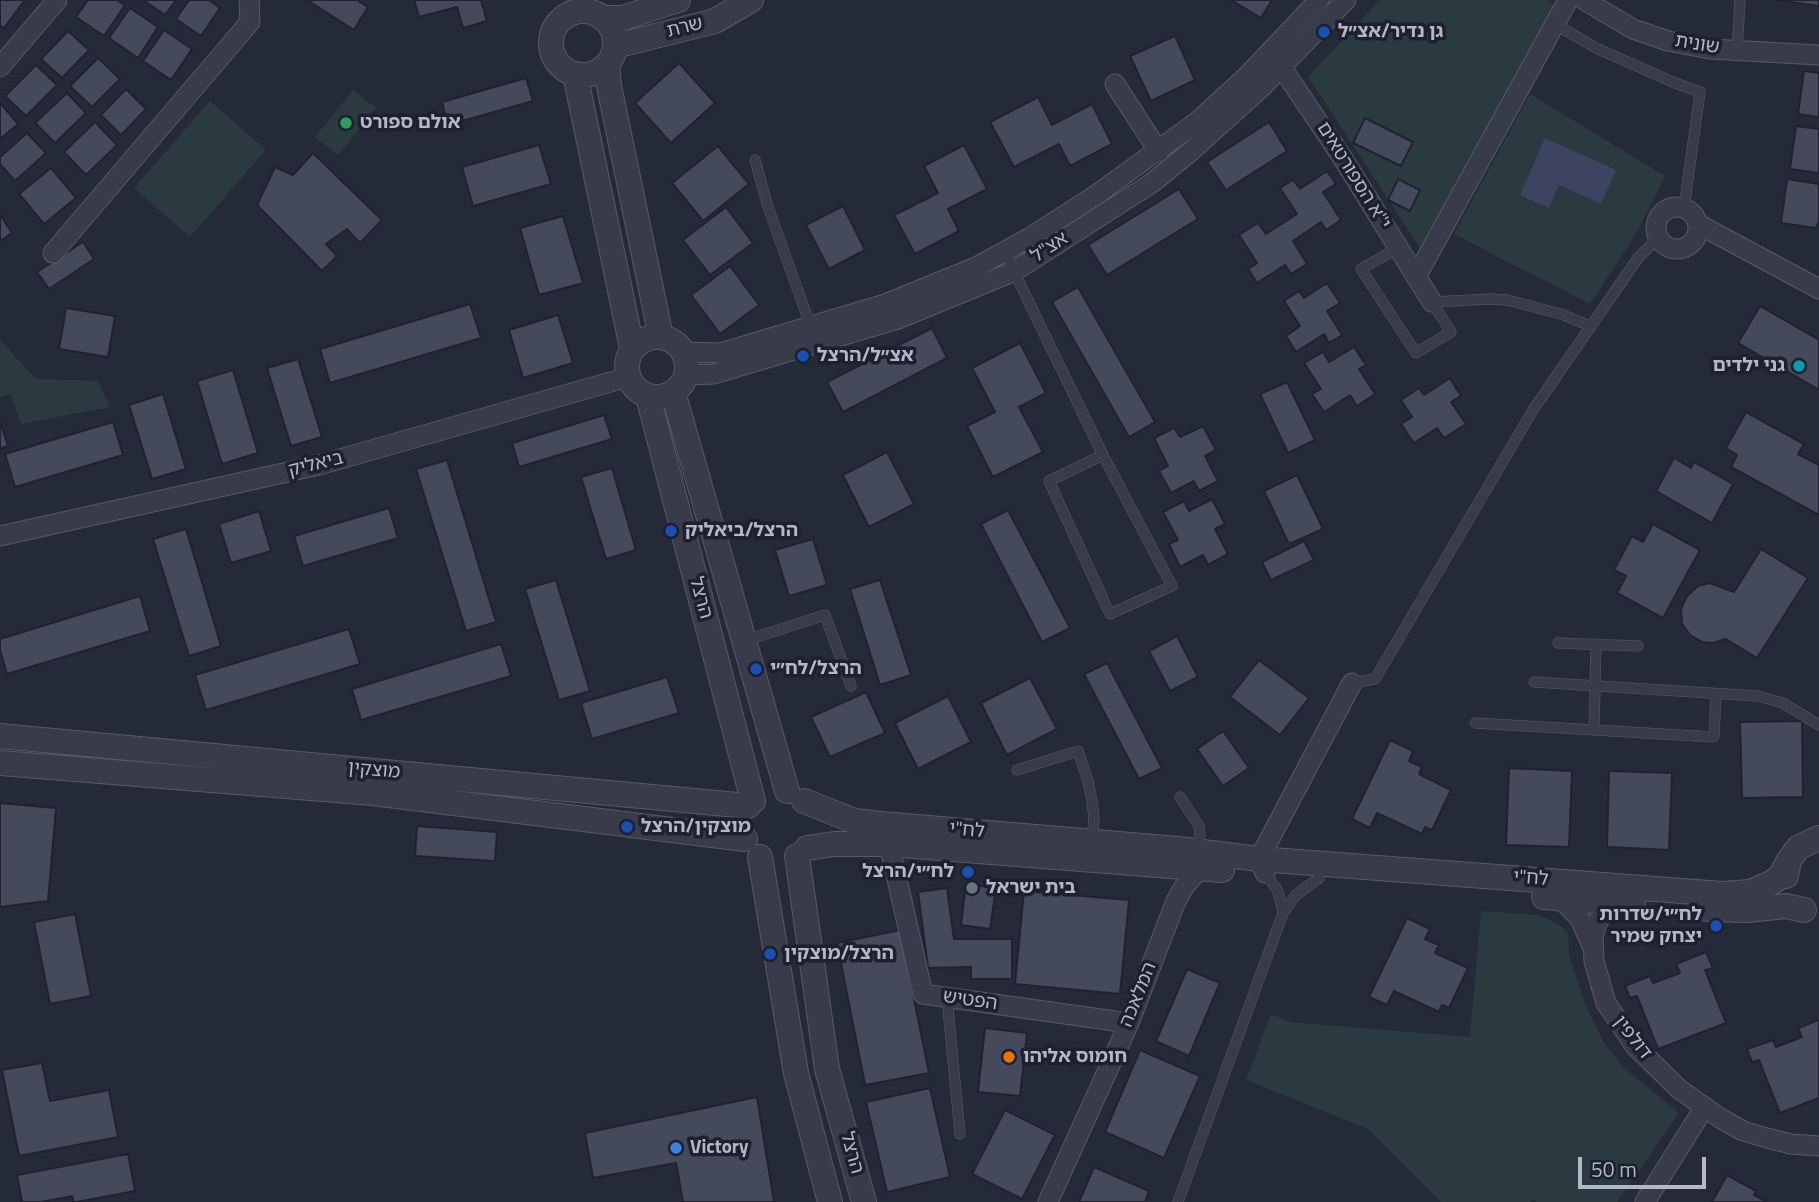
<!DOCTYPE html>
<html>
<head>
<meta charset="utf-8">
<style>
  body { margin:0 }
  #map { position:relative; width:1819px; height:1202px; overflow:hidden; background:#252a39; font-family:"Titillium Web",sans-serif }
  canvas { display:block }
  .scale { position:absolute; left:1578px; top:1157px; width:128px; height:32px; box-sizing:border-box; border:4px solid #b4b7c5; border-top:0; padding-left:9px; font-size:21px; line-height:24px; white-space:nowrap; color:#b4b7c5; -webkit-text-stroke:5px #1d212f; paint-order:stroke }
</style>
</head>
<body>
<div id="map">
<canvas width="1819" height="1202"></canvas>
<div class="scale">50 m</div>
</div>
<script>
const ctx = document.querySelector('canvas').getContext('2d');
ctx.lineJoin = 'round';
function fill(path, color) { ctx.fillStyle = color; ctx.fill(path, 'evenodd'); }
const toPath = rows => new Path2D(rows.map(r => 'M' + r).join(''));
function trace(path, color, width, dash) { ctx.strokeStyle = color; ctx.lineWidth = width; ctx.lineCap = dash ? 'butt' : 'round'; ctx.setLineDash(dash || []); ctx.stroke(path); }
function drawText(font, color, halo, rows, align = 'center') {
  ctx.font = font + ' "Titillium Web","Noto Sans Hebrew",sans-serif'; ctx.lineWidth = 7; ctx.setLineDash([]); ctx.textBaseline = 'middle'; ctx.strokeStyle = halo; ctx.fillStyle = color; for (const [text, x, y, turn = 0] of rows) {
    ctx.save(); ctx.translate(x, y); ctx.rotate((+turn || 0) * Math.PI / 180); ctx.textAlign = isNaN(turn) ? turn : align; if (halo) ctx.strokeText(text, 0, 0); ctx.fillText(text, 0, 0); ctx.restore();
  }
}
const green = toPath([
  [1380,0,1547,0,1554,5,1423,252,1308,77],
  [353,90,376,108,338,155,315,137],
  [1530,94,1665,176,1636,234,1590,304,1454,234],
  [210,101,266,150,190,237,134,188],
  [0,340,36,379,98,381,110,407,21,424,11,394,0,397],
  [1481,911,1540,915,1562,927,1568,933,1569,955,1585,1004,1604,1043,1624,1068,1679,1113,1617,1202,1537,1202,1533,1199,1530,1202,1441,1202,1368,1129,1246,1080,1271,1014,1290,1022,1470,1037]
]);
const water = toPath([
  [1545,138,1616,170,1601,204,1559,185,1549,208,1520,195]
]);
const building = toPath([
  [0,0,25,0,4,28,0,25,0,0],
  [88,0,117,0,125,5,104,36,76,17,88,0],
  [143,0,176,0,165,15,143,0],
  [189,0,209,0,220,8,201,36,176,19,189,0],
  [307,0,357,0,368,7,354,30,307,0],
  [414,0,481,0,487,21,463,28,457,7,419,17,414,0],
  [1231,0,1272,0,1261,18,1231,0],
  [1777,0,1819,0,1819,6,1776,0,1777,0],
  [130,8,158,27,138,58,109,38,130,8],
  [164,30,192,49,171,80,143,61,164,30],
  [68,31,89,50,62,78,41,59,68,31],
  [1175,36,1195,80,1151,101,1130,56,1175,36],
  [98,58,120,79,92,107,70,86,98,58],
  [679,63,715,103,671,143,635,103,679,63],
  [36,65,57,85,26,116,5,96,36,65],
  [1804,71,1819,73,1819,117,1798,114,1804,71],
  [526,78,533,101,448,125,442,102,526,78],
  [126,89,146,109,121,135,101,115,126,89],
  [67,93,86,113,55,143,35,123,67,93],
  [1038,97,1052,125,1092,104,1112,144,1070,166,1059,144,1014,167,990,122,1038,97],
  [0,103,18,124,0,139,0,103],
  [1365,118,1413,142,1401,166,1353,143,1365,118],
  [95,122,117,145,86,175,64,152,95,122],
  [1269,122,1287,151,1226,190,1207,162,1269,122],
  [1796,126,1819,129,1819,173,1790,169,1796,126],
  [27,133,46,153,15,181,0,164,0,157,27,133],
  [539,145,551,184,473,206,462,167,539,145],
  [964,145,987,189,948,209,959,231,915,254,894,215,938,193,924,166,964,145],
  [718,146,749,184,703,221,672,183,718,146],
  [313,153,382,220,360,243,347,229,326,244,337,256,322,271,257,205,275,167,293,175,313,153],
  [51,168,76,198,44,224,19,194,51,168],
  [1327,171,1336,184,1323,192,1341,220,1326,230,1321,222,1293,241,1307,264,1291,274,1285,265,1257,283,1248,269,1257,263,1239,235,1258,223,1266,234,1297,214,1280,188,1293,180,1300,189,1327,171],
  [1398,179,1420,190,1410,211,1388,200,1398,179],
  [1787,179,1819,184,1819,221,1816,228,1781,223,1787,179],
  [1179,189,1198,219,1107,275,1088,245,1179,189],
  [843,206,865,250,829,269,806,225,843,206],
  [726,207,753,243,710,275,683,240,726,207],
  [0,214,12,233,0,241,0,214],
  [563,216,583,283,539,295,520,228,563,216],
  [83,242,94,259,49,289,37,272,83,242],
  [730,266,759,305,720,334,691,295,730,266],
  [1327,283,1340,303,1327,311,1342,335,1329,343,1324,334,1296,352,1286,336,1300,326,1284,301,1299,291,1304,298,1327,283],
  [1078,287,1155,422,1129,437,1052,302,1078,287],
  [470,304,481,338,330,383,320,349,470,304],
  [1760,306,1819,340,1819,390,1738,343,1760,306],
  [66,308,115,316,108,357,59,349,66,308],
  [558,315,573,363,523,378,509,330,558,315],
  [932,328,947,358,843,412,827,382,932,328],
  [1020,343,1046,393,1019,407,1043,452,993,477,967,426,995,412,972,368,1020,343],
  [1354,347,1366,365,1359,369,1375,394,1357,406,1350,395,1324,412,1312,394,1321,389,1304,363,1323,352,1329,362,1354,347],
  [298,359,322,437,291,446,267,368,298,359],
  [233,370,258,453,222,464,197,381,233,370],
  [1450,378,1461,396,1451,402,1466,424,1444,438,1437,428,1414,443,1401,424,1412,417,1401,400,1419,388,1424,395,1450,378],
  [1287,382,1315,440,1288,453,1260,394,1287,382],
  [163,394,186,469,152,479,129,405,163,394],
  [1746,412,1804,444,1798,454,1819,465,1819,515,1731,467,1737,455,1726,448,1746,412],
  [604,415,612,439,519,467,512,443,604,415],
  [0,421,8,446,0,449,0,421],
  [113,422,123,455,15,487,5,454,113,422],
  [1203,426,1216,450,1205,456,1218,481,1199,491,1194,481,1171,493,1159,471,1168,466,1154,438,1174,428,1180,437,1203,426],
  [887,452,914,504,869,527,843,475,887,452],
  [1674,458,1691,468,1694,462,1733,484,1712,523,1656,491,1674,458],
  [447,460,496,622,466,631,416,469,447,460],
  [612,468,636,550,606,559,581,477,612,468],
  [1297,475,1323,529,1289,544,1264,491,1297,475],
  [1212,499,1225,524,1215,529,1228,554,1208,565,1203,555,1180,567,1169,544,1178,540,1163,512,1184,501,1189,511,1212,499],
  [389,508,398,538,303,566,294,536,389,508],
  [1008,510,1070,628,1042,642,981,524,1008,510],
  [259,511,271,551,231,563,219,524,259,511],
  [1653,524,1700,550,1663,618,1617,593,1626,576,1614,570,1632,536,1643,542,1653,524],
  [186,529,221,646,189,656,153,539,186,529],
  [813,539,827,585,789,596,775,550,813,539],
  [1304,541,1314,560,1271,580,1262,562,1304,541],
  [1761,549,1808,578,1757,658,1726,639,1713,643,1702,642,1691,636,1682,624,1681,609,1687,596,1698,586,1710,583,1734,592,1761,549],
  [556,580,590,691,559,700,525,589,556,580],
  [880,580,911,675,880,685,850,589,880,580],
  [140,596,150,631,7,674,0,650,0,639,140,596],
  [349,629,360,664,206,710,195,675,349,629],
  [1177,636,1198,677,1170,691,1149,651,1177,636],
  [501,644,511,676,361,720,352,689,501,644],
  [1259,660,1309,698,1280,735,1230,697,1259,660],
  [1107,663,1162,768,1139,779,1084,674,1107,663],
  [667,677,679,713,592,739,581,703,667,677],
  [1030,678,1057,729,1007,755,981,703,1030,678],
  [866,692,885,733,830,757,811,717,866,692],
  [948,696,971,742,918,769,895,723,948,696],
  [1802,721,1803,797,1742,798,1740,722,1802,721],
  [1223,731,1249,768,1223,786,1197,749,1223,731],
  [1390,740,1413,751,1409,761,1422,767,1419,774,1451,790,1432,830,1425,827,1422,834,1377,813,1370,828,1352,819,1390,740],
  [1509,768,1572,771,1569,847,1506,845,1509,768],
  [1609,771,1672,773,1669,850,1607,847,1609,771],
  [0,803,56,808,48,901,0,907,0,803],
  [417,826,497,832,495,861,415,856,417,826],
  [966,884,996,888,990,929,961,925,966,884],
  [947,888,954,939,1012,939,1012,979,971,979,971,967,928,968,918,892,947,888],
  [1024,891,1129,900,1120,994,1015,984,1024,891],
  [75,914,91,996,50,1004,34,922,75,914],
  [1407,918,1430,929,1425,939,1439,945,1435,953,1468,968,1449,1008,1442,1005,1439,1012,1394,991,1387,1005,1369,997,1407,918],
  [900,930,929,1073,865,1085,837,943,900,930],
  [1706,952,1713,968,1705,970,1726,1023,1658,1049,1637,996,1630,998,1625,986,1650,976,1653,983,1680,973,1676,964,1706,952],
  [1187,969,1220,983,1189,1056,1156,1041,1187,969],
  [1819,1020,1819,1098,1780,1113,1759,1060,1752,1062,1747,1049,1773,1040,1776,1047,1802,1037,1798,1028,1819,1020],
  [985,1028,1027,1033,1020,1096,978,1092,985,1028],
  [1140,1050,1200,1076,1164,1158,1105,1132,1140,1050],
  [42,1063,50,1101,109,1090,118,1137,19,1156,2,1070,42,1063],
  [930,1088,950,1177,887,1192,866,1102,930,1088],
  [757,1097,774,1202,683,1202,676,1163,593,1178,585,1133,757,1097],
  [1005,1110,1055,1135,1022,1199,972,1174,1005,1110],
  [128,1154,135,1191,77,1202,74,1202,72,1196,41,1202,22,1202,17,1175,128,1154],
  [1094,1167,1149,1191,1145,1202,1079,1202,1094,1167],
  [1727,1175,1756,1191,1754,1195,1767,1202,1712,1202,1727,1175]
]);
const service = toPath([
  [1555,24,1596,48,1675,83,1700,92,1684,208],
  [1737,51,1740,0],
  [755,160,768,207,811,327],
  [1398,248,1361,269,1416,353,1451,332,1432,302,1489,299,1507,300,1561,314,1590,326],
  [1004,251,1103,455,1172,586,1110,614,1049,481,1103,455],
  [744,641,825,615,851,686],
  [1558,643,1638,646],
  [1534,682,1758,696,1783,703,1819,725],
  [1352,683,1375,679,1533,410,1638,258,1658,238],
  [1475,723,1714,737,1716,694],
  [1594,730,1596,644],
  [1017,770,1078,751,1088,781,1092,801,1094,818,1092,841],
  [1180,797,1199,826,1200,835,1196,851],
  [1265,873,1278,891,1283,913],
  [947,998,960,1134],
  [1178,1202,1283,913,1296,895,1319,878]
]);
const minor = toPath([
  [1584,0,1633,29,1668,41,1710,49,1819,55],
  [1276,59,1342,157,1432,302],
  [0,67,57,0],
  [1115,84,1159,152],
  '1656 228a21 21 0 1 1 42 0a21 21 0 1 1-42 0Z',
  [1698,224,1819,289],
  [53,253,250,22,249,1,250,0],
  [1416,277,1568,0],
  [683,352,720,353,885,304,976,267,1029,238,1096,195,1198,121,1248,75,1319,0],
  [686,375,714,374,898,319,1015,271,1152,183,1190,152,1261,88,1346,0],
  [0,536,319,465,628,377],
  [889,844,923,994,1129,1023],
  [1265,873,1259,859,1352,683],
  [1561,899,1580,919,1592,946],
  [1612,903,1597,923,1593,936,1594,961,1606,1003,1635,1046,1679,1089,1720,1118,1743,1131,1767,1138,1791,1144,1819,1146],
  [1048,1202,1129,1023,1176,901,1184,887,1200,868,1198,859],
  [1645,1202,1704,1108]
]);
const tertiary = toPath([
  '551 43a32 32 0 1 1 64 0a32 32 0 1 1-64 0Z',
  [602,18,623,18,678,0],
  [615,46,715,21,751,0],
  [607,65,609,86,661,337],
  [575,74,632,348],
  '627 367a30 30 0 1 1 60 0a30 30 0 1 1-60 0Z',
  [673,392,787,791],
  [648,396,753,801],
  [0,736,748,806],
  [0,763,373,793,745,839],
  [804,801,854,821,881,824,1178,849,1259,859,1722,894,1751,892,1769,884,1779,878,1789,860],
  [807,848,834,844,889,844,1222,870],
  [797,856,827,1069,864,1202],
  [760,857,796,1073,830,1202],
  [1786,876,1789,860,1799,847,1819,838],
  [1544,897,1633,904],
  [1708,909,1747,910,1786,906,1804,910]
]);
const markers = [
  [1324,32,7,"#1a4fb4"],
  [346,123,7,"#2e9e5b"],
  [803,356,7,"#1a4fb4"],
  [1799,366,7,"#0f9aa8"],
  [671,531,7,"#1a4fb4"],
  [756,669,7,"#1a4fb4"],
  [627,827,7,"#1a4fb4"],
  [968,872,7,"#1a4fb4"],
  [972,888,7,"#6b7280"],
  [1716,926,7,"#1a4fb4"],
  [770,954,7,"#1a4fb4"],
  [1009,1057,7,"#e8710a"],
  [676,1148,7,"#3f7fe0"]
];
const streetNames = [
  ["שרת",685,28,-14],
  ["שונית",1697,45,9],
  ["י''א הספורטאים",1353,176,58],
  ["אצ\"ל",1050,248,-33],
  ["ביאליק",316,465,-14],
  ["הרצל",700,598,75],
  ["מוצקין",374,771,5],
  ["לח\"י",967,831,5],
  ["לח\"י",1531,879,4],
  ["המלאכה",1139,995,-68],
  ["הפטיש",970,1001,8],
  ["דולפין",1632,1038,52],
  ["הרצל",851,1153,75]
];
const poiNames = [
  ["גן נדיר/אצ״ל",1338,32],
  ["אולם ספורט",360,123],
  ["אצ״ל/הרצל",817,356],
  ["גני ילדים",1785,366,"right"],
  ["הרצל/ביאליק",685,531],
  ["הרצל/לח״י",770,669],
  ["מוצקין/הרצל",641,827],
  ["לח״י/הרצל",954,872,"right"],
  ["בית ישראל",986,888],
  ["לח״י/שדרות",1702,915,"right"],
  ["יצחק שמיר",1702,937,"right"],
  ["הרצל/מוצקין",784,954],
  ["חומוס אליהו",1023,1057],
  ["Victory",690,1148]
];
fill(green, '#2b3a3e');
fill(water, '#3c4461');
fill(building, '#44495b');
trace(building, '#1f2331', 2);
trace(service, '#565a68', 11);
trace(minor, '#565a68', 21);
trace(tertiary, '#565a68', 26);
trace(service, '#383c4a', 10);
trace(minor, '#383c4a', 19);
trace(tertiary, '#383c4a', 24);
for (const [x, y, r, color] of markers) { const dot = new Path2D(); dot.arc(x, y, r, 0, 2 * Math.PI); ctx.fillStyle = color; ctx.fill(dot); trace(dot, '#1d212f', 2.5); }
drawText('19px', '#b4b7c5', '#1d212f', streetNames);
drawText('bold 19px', '#b4b7c5', '#1d212f', poiNames, 'left');
</script>
</body>
</html>
